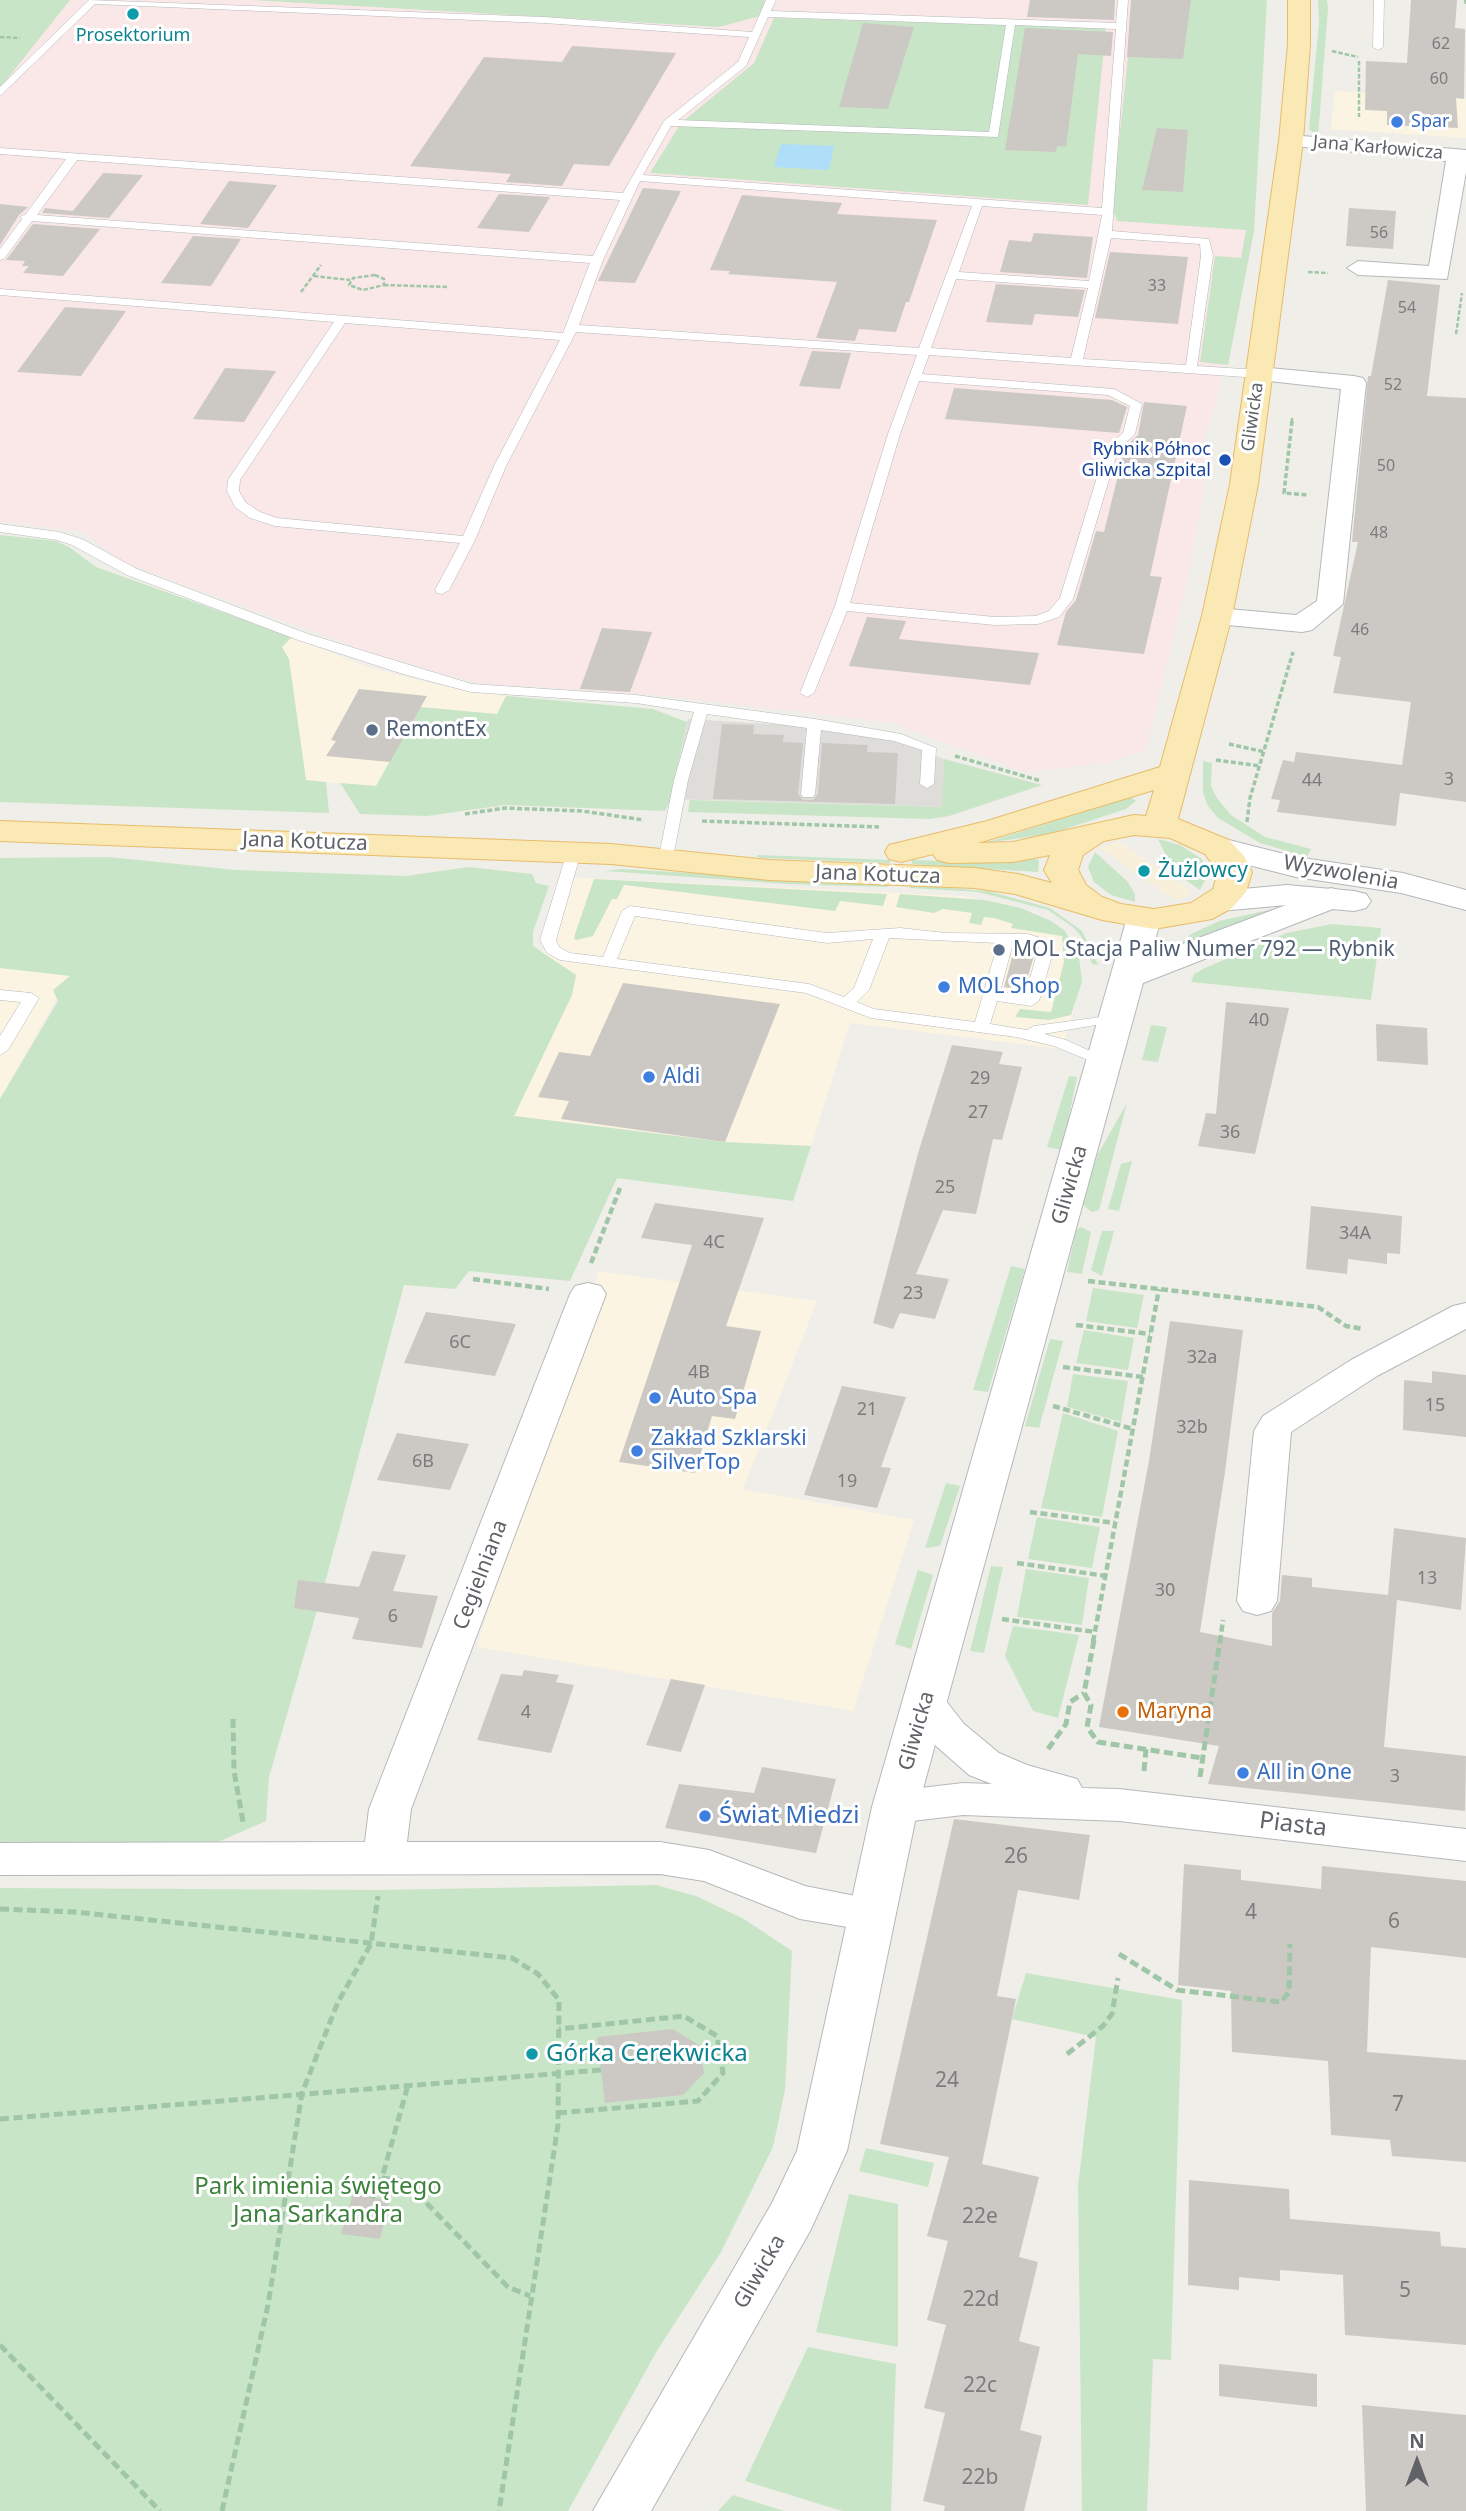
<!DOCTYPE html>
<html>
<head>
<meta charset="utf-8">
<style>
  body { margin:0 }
  #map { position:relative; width:1466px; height:2511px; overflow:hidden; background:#f0eee8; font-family:"Noto Sans",sans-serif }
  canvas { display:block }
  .north { position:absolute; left:1382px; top:2427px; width:70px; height:70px; -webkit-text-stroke:5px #fff; paint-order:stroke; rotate:0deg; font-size:19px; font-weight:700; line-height:28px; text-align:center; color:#5f6367 }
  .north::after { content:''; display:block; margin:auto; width:24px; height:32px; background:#5f6367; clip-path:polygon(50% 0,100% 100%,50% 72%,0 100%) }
</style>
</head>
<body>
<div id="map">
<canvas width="1466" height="2511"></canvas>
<div class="north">N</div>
</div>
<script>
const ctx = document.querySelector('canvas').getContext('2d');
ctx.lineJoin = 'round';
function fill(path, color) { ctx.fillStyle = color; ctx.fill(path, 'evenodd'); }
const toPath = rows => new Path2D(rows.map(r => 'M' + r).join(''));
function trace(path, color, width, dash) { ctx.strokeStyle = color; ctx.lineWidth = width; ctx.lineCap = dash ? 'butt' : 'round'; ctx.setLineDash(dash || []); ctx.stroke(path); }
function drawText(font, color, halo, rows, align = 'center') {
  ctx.font = font + ' "Noto Sans",sans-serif'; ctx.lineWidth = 6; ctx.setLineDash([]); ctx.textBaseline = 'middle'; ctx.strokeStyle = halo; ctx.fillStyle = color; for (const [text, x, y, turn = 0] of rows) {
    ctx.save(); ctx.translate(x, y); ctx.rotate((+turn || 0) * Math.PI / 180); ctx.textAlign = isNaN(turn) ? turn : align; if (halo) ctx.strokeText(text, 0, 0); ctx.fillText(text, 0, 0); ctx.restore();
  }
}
const commercial = toPath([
  [1335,91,1466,99,1466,138,1331,129],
  [292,637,365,666,433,684,506,696,497,714,420,707,376,786,306,781,289,659,282,647],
  [560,877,962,896,1005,904,1035,913,1065,931,1079,956,1082,982,1062,1049,850,1023,811,1146,725,1142,514,1116,572,995,576,976,542,954],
  [0,968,70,975,0,1099],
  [598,1271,817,1301,743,1489,914,1520,853,1711,477,1647,502,1562,591,1303]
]);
const industrial = toPath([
  [688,719,788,725,894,740,944,759,943,807,671,799]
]);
const medical = toPath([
  [70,0,251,0,718,27,759,16,765,0,1223,0,1246,230,1217,399,1204,438,1203,494,1189,573,1146,750,1106,763,1025,772,892,723,676,697,477,683,378,655,117,560,85,532,0,521,0,88]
]);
const green = toPath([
  [0,0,70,0,0,88],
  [251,0,765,0,760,16,719,27],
  [1134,0,1267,0,1254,231,1228,365,1200,362,1215,256,1241,258,1246,230,1117,221,1112,207],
  [1318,0,1327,0,1328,8,1318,137,1309,129,1319,22],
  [774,18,1106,28,1088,205,650,173,681,123,754,63],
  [0,535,56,541,69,547,96,567,292,637,282,647,289,659,306,780,326,782,329,813,0,802],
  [506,696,653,709,687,722,671,799,665,811,505,805,427,816,360,814,340,783,376,786,420,707,497,714],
  [944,759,1042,785,949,816,930,819,688,812,690,800,942,807],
  [1203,761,1212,763,1211,786,1217,798,1231,815,1265,837,1311,849,1307,857,1260,843,1218,818,1208,806,1203,793],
  [1131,797,1136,801,1126,809,1050,834,985,843],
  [1158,839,1180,845,1202,859,1208,874,1200,890,1174,872],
  [1095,852,1127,881,1135,894,1135,902,1111,895,1094,882,1088,867],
  [758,855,890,860,890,863,762,858,756,857],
  [109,857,236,870,406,876,469,867,532,874,536,883,549,886,533,932,533,946,576,975,572,995,514,1116,725,1142,811,1146,793,1201,617,1178,570,1281,469,1271,455,1289,404,1285,326,1579,269,1777,266,1821,218,1842,0,1842,0,1099,58,1001,53,990,70,976,0,968,0,858],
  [1035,859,1039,860,1038,872,912,864,912,860,969,862],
  [621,869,888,884,888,887,787,884,606,871],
  [594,879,865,893,887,894,883,906,840,901,835,911,624,885,617,899,612,899,593,936,577,940,574,939,575,934],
  [910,885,988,891,1050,908,1082,931,1098,965,1092,964,1081,936,1073,927,1048,910,978,892,910,888],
  [900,894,985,900,1021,908,1051,921,1065,931,1079,956,1082,982,1071,1015,1049,1020,1015,1017,1020,1009,1051,1012,1064,962,1062,936,1011,928,1013,924,994,918,984,917,981,925,969,923,972,913,943,909,934,913,896,907],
  [1282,907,1264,913,1177,947,1191,934,1219,921],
  [1332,924,1381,928,1371,1000,1191,982,1194,974,1205,968,1287,933],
  [1151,1025,1167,1027,1158,1062,1142,1060],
  [1069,1076,1077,1077,1062,1150,1047,1147],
  [1127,1103,1099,1210,1092,1212,1083,1205,1090,1178,1098,1154],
  [1132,1161,1119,1211,1108,1209,1121,1164],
  [1081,1227,1091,1232,1082,1274,1067,1272,1076,1230],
  [1102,1231,1114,1231,1102,1276,1091,1270],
  [1011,1266,1025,1269,988,1392,973,1390],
  [1093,1288,1144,1295,1137,1328,1086,1321],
  [1084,1330,1134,1338,1128,1370,1076,1363],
  [1050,1339,1063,1341,1039,1428,1025,1426],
  [1073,1374,1128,1381,1121,1422,1067,1407],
  [1063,1413,1118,1431,1102,1517,1041,1508],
  [946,1483,960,1486,940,1546,925,1548],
  [1037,1517,1100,1527,1092,1568,1028,1559],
  [991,1566,1003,1567,984,1653,970,1651],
  [1026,1569,1089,1578,1082,1625,1017,1617],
  [918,1570,933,1575,911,1649,895,1644],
  [1013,1626,1079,1635,1058,1718,1033,1711,1005,1656],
  [656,1885,696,1896,744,1919,792,1951,785,2090,773,2147,721,2252,658,2349,568,2511,0,2511,0,1888,379,1890],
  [1026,1973,1182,2000,1171,2360,1153,2359,1147,2511,1082,2511,1078,2186,1096,2037,1012,2019],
  [866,2148,934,2163,928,2187,859,2171],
  [849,2194,898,2204,898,2347,816,2332],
  [808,2347,896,2364,891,2511,842,2511,745,2481],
  [733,2495,784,2511,718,2511]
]);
const sand = toPath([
  [1119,841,1193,893,1177,901,1100,848]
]);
const water = toPath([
  [781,144,834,146,829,170,774,167]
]);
const building = toPath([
  [1030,0,1115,0,1114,20,1027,17],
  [1131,0,1191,0,1183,59,1127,57],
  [1411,0,1457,0,1455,28,1465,29,1464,99,1456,98,1458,128,1387,125,1387,111,1365,110,1366,61,1407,63],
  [863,23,914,27,888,109,839,107],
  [1025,28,1113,32,1111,56,1078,54,1066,147,1057,146,1056,152,1005,150],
  [572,46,676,53,609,166,574,164,562,186,506,182,511,174,410,166,484,57,562,62],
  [1157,128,1188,130,1183,192,1142,190],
  [103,173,143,175,109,218,42,213,45,208,73,211],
  [229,181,277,185,248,228,200,224],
  [643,188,681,191,635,283,598,281],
  [499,194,550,197,529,232,477,228],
  [742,195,842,203,837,214,937,220,909,302,906,302,896,332,859,329,855,341,816,338,837,282,728,274,730,271,710,270],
  [0,204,28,207,19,215,0,245],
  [1349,208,1396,211,1393,249,1346,246],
  [33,224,100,229,63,276,23,273,29,266,22,266,25,261,6,260],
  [1034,233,1093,237,1087,278,1000,272,1009,240,1031,242],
  [193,236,241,239,211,286,161,283],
  [1110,252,1188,257,1178,324,1095,318],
  [1388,280,1440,285,1427,396,1466,398,1466,802,1400,793,1396,826,1277,812,1280,800,1271,799,1283,760,1294,762,1296,752,1402,765,1411,702,1333,693,1341,657,1333,656,1358,542,1352,542,1368,376,1371,376],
  [996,284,1085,290,1078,317,1035,314,1032,325,986,322],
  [65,307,126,311,81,376,17,372],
  [812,351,851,353,840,389,799,386],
  [225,368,276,371,244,422,193,419],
  [954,388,1112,400,1127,407,1119,433,945,419],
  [1144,402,1187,406,1150,576,1162,577,1144,654,1057,645,1066,612,1076,600,1096,531,1104,532,1125,447,1138,435],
  [867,617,906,621,899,639,1039,653,1030,685,849,666],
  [602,628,652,632,630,692,580,689],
  [359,689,427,696,390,762,326,756,336,741,331,740],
  [722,724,754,725,753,734,784,735,783,742,803,743,798,794,803,800,813,800,818,794,822,743,868,745,867,752,898,753,895,804,713,799],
  [1015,946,1036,949,1024,990,1004,987],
  [623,983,780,1004,725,1142,561,1119,569,1101,538,1097,559,1052,590,1056],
  [1226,1002,1289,1008,1255,1154,1198,1146,1206,1113,1216,1114],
  [1376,1024,1427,1028,1428,1065,1377,1061],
  [952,1045,1003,1052,999,1064,1022,1067,1002,1140,993,1139,976,1214,943,1210,916,1274,949,1279,935,1319,900,1313,893,1329,873,1323,919,1150],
  [655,1203,764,1218,726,1326,761,1331,735,1419,712,1416,695,1473,619,1462,692,1245,641,1238],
  [1311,1206,1402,1216,1400,1254,1387,1253,1387,1264,1348,1259,1347,1274,1306,1269],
  [426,1312,516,1324,495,1376,404,1363],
  [1170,1321,1243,1330,1225,1472,1200,1632,1272,1646,1272,1613,1280,1601,1282,1575,1312,1578,1312,1587,1388,1595,1394,1528,1466,1538,1461,1610,1397,1600,1384,1747,1466,1756,1465,1811,1208,1784,1219,1746,1099,1727,1149,1461],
  [1432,1371,1466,1375,1466,1437,1403,1430,1404,1380,1432,1383],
  [842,1386,906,1397,881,1467,891,1468,877,1508,804,1495],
  [397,1433,469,1444,450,1490,377,1480],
  [372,1551,406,1555,393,1591,438,1596,422,1648,352,1639,359,1618,294,1608,298,1580,359,1587],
  [524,1670,559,1675,556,1682,574,1685,551,1753,477,1740,501,1674,522,1676],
  [671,1679,705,1685,681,1752,646,1745],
  [762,1767,836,1779,816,1853,665,1828,679,1784,754,1793],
  [954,1819,1090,1835,1079,1900,1018,1890,997,1996,1016,1999,982,2164,1039,2177,1019,2257,1038,2262,1019,2341,1040,2347,1020,2430,1042,2436,1024,2511,944,2511,945,2506,923,2501,945,2413,924,2408,946,2325,927,2320,948,2241,927,2236,949,2157,880,2144],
  [1184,1864,1241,1870,1241,1880,1321,1889,1322,1866,1466,1881,1466,1958,1371,1947,1367,2052,1466,2060,1466,2162,1392,2156,1390,2140,1331,2135,1328,2061,1232,2052,1231,1991,1178,1985],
  [673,2029,700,2046,704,2073,683,2095,605,2103,597,2037],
  [1189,2180,1289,2189,1290,2219,1440,2232,1441,2246,1466,2248,1466,2345,1345,2335,1343,2275,1280,2270,1280,2281,1239,2277,1239,2290,1188,2285],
  [353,2194,390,2200,380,2239,341,2234],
  [1219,2364,1317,2374,1317,2407,1219,2396],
  [1362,2405,1466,2415,1466,2511,1366,2511]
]);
const pathFar3 = toPath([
  [1465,0,1466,4],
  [0,37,20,38],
  [1332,51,1358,57],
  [1359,61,1359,117],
  [1308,272,1328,273],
  [375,275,384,279,384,285,363,290,349,285,353,278,375,275],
  [314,276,350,280],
  [384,285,448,287],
  [301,292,321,265],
  [1456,334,1462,293],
  [1292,422,1292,418]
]);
const pathFar2 = toPath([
  [1292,421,1284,493,1308,495],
  [1229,744,1265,752],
  [955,756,1041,781],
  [1216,760,1260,766],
  [465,814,505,808,582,811,644,820],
  [702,821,879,827],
  [1247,822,1250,798,1293,652]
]);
const pathFar1 = toPath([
  [591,1263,620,1188],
  [473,1279,549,1289],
  [1088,1281,1318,1307,1346,1326,1363,1329],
  [1076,1325,1150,1334],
  [1063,1367,1143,1377],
  [1053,1406,1133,1429],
  [1030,1512,1115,1523],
  [1017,1563,1106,1576],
  [1002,1619,1095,1632],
  [1093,1642,1159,1289],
  [1220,1642,1223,1620]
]);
const path = toPath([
  [1094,1640,1084,1693,1091,1705,1087,1727,1098,1742,1202,1758],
  [233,1719,234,1771,243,1822],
  [1048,1749,1066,1724,1070,1702,1084,1693],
  [1144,1771,1146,1749],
  [1200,1777,1220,1640],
  [0,1909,75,1912,512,1958,538,1974,559,2000,558,2125,499,2511],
  [1119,1954,1177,1990,1281,2002,1289,1992,1290,1944],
  [1067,2054,1103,2026,1112,2014,1118,1978],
  [558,2113,698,2101,723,2073,717,2036,684,2016,559,2029],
  [0,2119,601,2070],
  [382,2178,405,2181,508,2287,530,2296],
  [372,2198,382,2178,408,2085],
  [0,2345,160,2511],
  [222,2511,268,2305,302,2093,338,2002,371,1944,378,1896]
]);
const service = toPath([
  [89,0,544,17,752,32,766,0,776,0,771,11,1116,23,1118,0,1128,0,1112,231,1209,239,1213,256,1197,366,1259,370,1265,374,1259,378,929,355,922,374,1114,389,1142,404,1135,434,1118,450,1073,599,1059,617,1038,624,995,625,847,611,814,693,807,697,800,693,835,606,888,434,917,355,576,332,506,466,475,540,449,590,442,594,437,593,435,590,460,543,275,526,250,518,235,507,227,491,228,480,334,322,0,295,0,289,563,333,590,263,32,221,4,259,0,260,0,249,22,219,20,217,26,214,66,159,0,154,0,148,623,193,664,121,738,62,749,37,544,23,95,4,0,96,0,87,89,0],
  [768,17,1006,25,989,132,678,120,746,66,768,17],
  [1015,25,1116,29,1102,208,643,175,671,126,998,137,1015,25],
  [77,160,620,200,593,256,37,215,77,160],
  [640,181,972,206,919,348,579,325,603,260,640,181],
  [982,206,1102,215,1089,281,959,272,982,206],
  [1111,238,1200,244,1201,256,1186,365,1083,359,1111,238],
  [956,279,1088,288,1071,358,931,348,956,279],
  [345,323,560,340,494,466,463,536,277,518,260,512,245,502,239,491,240,480,345,323],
  [919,381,1108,395,1130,406,1123,433,1106,448,1060,598,1049,611,1036,616,995,617,850,603,900,434,919,381],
  [1374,0,1384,0,1383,47,1378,50,1373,47,1374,0],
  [0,524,59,532,82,539,137,569,308,634,472,684,636,695,815,719,901,734,936,748,934,784,927,788,920,784,922,750,894,741,821,730,815,794,813,797,803,797,801,794,807,728,707,714,688,780,674,852,667,856,662,855,660,852,674,780,694,712,636,703,471,692,403,674,298,640,127,575,72,545,57,540,0,532,0,524],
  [574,848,581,852,556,940,559,947,570,953,603,957,622,911,630,906,827,933,900,928,946,933,1028,934,1053,942,1055,945,1039,1001,1031,1006,997,1001,990,1024,1027,1030,1034,1026,1124,1014,1126,1017,1124,1020,1044,1034,1066,1040,1114,1062,1112,1065,1100,1065,1054,1046,1016,1037,871,1018,806,993,560,960,547,953,540,940,567,852,574,848],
  [635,916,827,943,873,939,854,988,844,997,809,984,617,959,635,916],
  [889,938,998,943,975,1022,874,1009,857,1002,869,990,889,938],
  [1013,943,1039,947,1025,995,1000,992,1013,943],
  [0,990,31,993,39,998,8,1050,0,1055,0,1036,21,1002,0,1000,0,990]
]);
const minor = toPath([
  [1291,135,1466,150,1466,172,1447,279,1358,275,1347,268,1358,261,1429,266,1446,161,1284,145,1280,141,1284,137,1291,135],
  [1259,367,1354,376,1363,378,1366,383,1343,604,1312,630,1302,632,1217,624,1207,622,1204,616,1207,610,1217,608,1296,615,1317,601,1341,389,1251,379,1247,374,1251,369,1259,367],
  [588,1283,601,1286,606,1294,411,1809,407,1842,660,1842,709,1850,805,1886,886,1902,893,1914,886,1926,871,1931,800,1919,704,1881,660,1874,0,1875,0,1843,365,1842,369,1809,570,1294,575,1286,588,1283],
  [1466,1303,1466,1329,1377,1376,1291,1432,1277,1601,1271,1611,1257,1615,1243,1611,1237,1601,1254,1431,1263,1416,1351,1360,1453,1306,1466,1303],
  [925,1687,939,1692,964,1724,999,1753,1027,1765,1077,1779,1082,1788,1119,1789,1466,1829,1466,1861,1119,1821,963,1815,895,1823,880,1818,874,1807,880,1796,895,1791,963,1783,992,1784,969,1775,936,1746,911,1712,905,1702,911,1692,925,1687]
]);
const tertiary = toPath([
  [1331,888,1343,891,1348,898,1343,905,1143,983,918,1807,847,2151,810,2231,651,2511,593,2511,772,2203,797,2151,872,1807,1127,918,1132,911,1144,908,1156,911,1161,918,1151,956,1331,888]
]);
const secondary = toPath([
  [1217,837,1296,857,1403,873,1466,890,1466,910,1401,893,1296,877,1205,854,1201,847,1205,840,1217,837],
  [1287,885,1354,891,1366,894,1371,901,1366,908,1354,911,1287,905,1220,911,1208,908,1203,901,1208,894,1220,891,1287,885]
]);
const primary = toPath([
  [1288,0,1310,0,1310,44,1303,141,1258,484,1232,616,1178,819,1229,840,1244,856,1252,872,1246,892,1232,908,1212,919,1154,929,1102,920,1015,894,975,888,769,880,611,864,0,841,0,821,611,844,769,860,975,868,1018,874,1052,883,1044,870,1050,855,1013,862,949,863,937,860,933,854,901,862,889,859,885,852,889,845,987,821,1160,767,1202,616,1230,484,1279,141,1288,44,1288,0],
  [1154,790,1146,816,1134,815,1013,842,978,843,1154,790],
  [1134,835,1170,838,1205,854,1218,872,1213,889,1191,903,1154,909,1121,904,1102,897,1086,885,1078,870,1083,855,1104,841,1134,835]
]);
const markers = [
  [133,14,7,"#0f9aa8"],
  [1397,122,7,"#3f7fe0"],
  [1225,460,7,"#1a4fb4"],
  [372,730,7,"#5c6f8a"],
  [1144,871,7,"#0f9aa8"],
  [999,950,7,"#5c6f8a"],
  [944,987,7,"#3f7fe0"],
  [649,1077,7,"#3f7fe0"],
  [655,1398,7,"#3f7fe0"],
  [637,1451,7,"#3f7fe0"],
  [1123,1712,7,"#e8710a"],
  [1243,1773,7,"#3f7fe0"],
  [705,1816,7,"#3f7fe0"],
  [532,2054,7,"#0f9aa8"]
];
const farNumbernames = [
  ["62",1441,44],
  ["60",1439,79],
  ["56",1379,233],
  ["33",1157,286],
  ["54",1407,308],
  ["52",1393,385],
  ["50",1386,466],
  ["48",1379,533],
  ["46",1360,630]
];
const farCulturenames = [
  ["Prosektorium",133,36]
];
const farShopnames = [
  ["Spar",1411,122]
];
const farStreetnames = [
  ["Jana Karłowicza",1378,148,5],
  ["Gliwicka",1253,417,-82]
];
const farTransitnames = [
  ["Rybnik Północ",1211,450],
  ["Gliwicka Szpital",1211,471]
];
const numberNames = [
  ["3",1449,780],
  ["44",1312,781],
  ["40",1259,1021],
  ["29",980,1079],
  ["27",978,1113],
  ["36",1230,1133],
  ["25",945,1188],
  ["34A",1355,1234],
  ["4C",714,1243],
  ["23",913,1294],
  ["6C",460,1343],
  ["32a",1202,1358],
  ["4B",699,1373],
  ["15",1435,1406],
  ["21",867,1410],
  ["32b",1192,1428],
  ["6B",423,1462],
  ["19",847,1482],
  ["13",1427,1579],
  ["30",1165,1591],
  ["6",393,1617],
  ["4",526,1713],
  ["3",1395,1777]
];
const serviceNames = [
  ["RemontEx",386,730],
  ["MOL Stacja Paliw Numer 792 — Rybnik",1013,950]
];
const streetNames = [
  ["Jana Kotucza",305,842,2],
  ["Wyzwolenia",1341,873,10],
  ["Jana Kotucza",878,875,2],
  ["Gliwicka",1070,1185,-74],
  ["Cegielniana",481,1575,-69],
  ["Gliwicka",917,1731,-74],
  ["Gliwicka",760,2272,-60]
];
const cultureNames = [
  ["Żużlowcy",1158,871]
];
const shopNames = [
  ["MOL Shop",958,987],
  ["Aldi",663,1077],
  ["Auto Spa",669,1398],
  ["Zakład Szklarski",651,1439],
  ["SilverTop",651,1463],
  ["All in One",1257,1773]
];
const foodNames = [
  ["Maryna",1137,1712]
];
const nearNumbernames = [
  ["26",1016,1857],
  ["4",1251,1913],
  ["6",1394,1922],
  ["24",947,2081],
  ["7",1398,2105],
  ["22e",980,2217],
  ["5",1405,2291],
  ["22d",981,2300],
  ["22c",980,2386],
  ["22b",980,2478]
];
const nearShopnames = [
  ["Świat Miedzi",719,1816]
];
const nearStreetnames = [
  ["Piasta",1293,1825,7]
];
const nearCulturenames = [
  ["Górka Cerekwicka",546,2054]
];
const nearParknames = [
  ["Park imienia świętego",318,2187],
  ["Jana Sarkandra",318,2215]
];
fill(commercial, '#fcf4e2');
fill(industrial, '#dfddda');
fill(medical, '#fae7e7');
fill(green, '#c9e5c7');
fill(sand, '#f9f0db');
fill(water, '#afdef9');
fill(building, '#ccc9c4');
trace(service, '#b5b8bb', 1);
trace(minor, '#b5b8bb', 2);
trace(tertiary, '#b5b8bb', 2);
trace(secondary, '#b4b7bb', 2);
trace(primary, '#e8bc69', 2);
trace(pathFar3, '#a0c6a8', 2.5, [4.5, 2]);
trace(pathFar2, '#a0c6a8', 3.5, [5, 2.5]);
trace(pathFar1, '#a0c6a8', 4.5, [7, 3.5]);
trace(path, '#a0c6a8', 5, [9, 4.5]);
fill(service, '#fff');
fill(minor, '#fff');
fill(tertiary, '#fff');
fill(secondary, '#fff');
fill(primary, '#fae9b4');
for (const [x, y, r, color] of markers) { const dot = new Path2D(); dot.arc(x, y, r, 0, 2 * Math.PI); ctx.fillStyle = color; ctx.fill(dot); trace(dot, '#fff', 2.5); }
drawText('16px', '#7a7c7e', null, farNumbernames);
drawText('18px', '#0d838f', '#fff', farCulturenames);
drawText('18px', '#366cbe', '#fff', farShopnames, 'left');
drawText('18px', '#5f6367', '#fff', farStreetnames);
drawText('18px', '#164399', '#fff', farTransitnames, 'right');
drawText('18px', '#7a7c7e', null, numberNames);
drawText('21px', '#4e5e75', '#fff', serviceNames, 'left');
drawText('21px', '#5f6367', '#fff', streetNames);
drawText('21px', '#0d838f', '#fff', cultureNames, 'left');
drawText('21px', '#366cbe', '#fff', shopNames, 'left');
drawText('21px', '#c56008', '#fff', foodNames, 'left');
drawText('21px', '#7a7c7e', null, nearNumbernames);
drawText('24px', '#366cbe', '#fff', nearShopnames, 'left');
drawText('24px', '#5f6367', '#fff', nearStreetnames);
drawText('24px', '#0d838f', '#fff', nearCulturenames, 'left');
drawText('24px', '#3d823c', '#fff', nearParknames);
</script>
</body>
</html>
